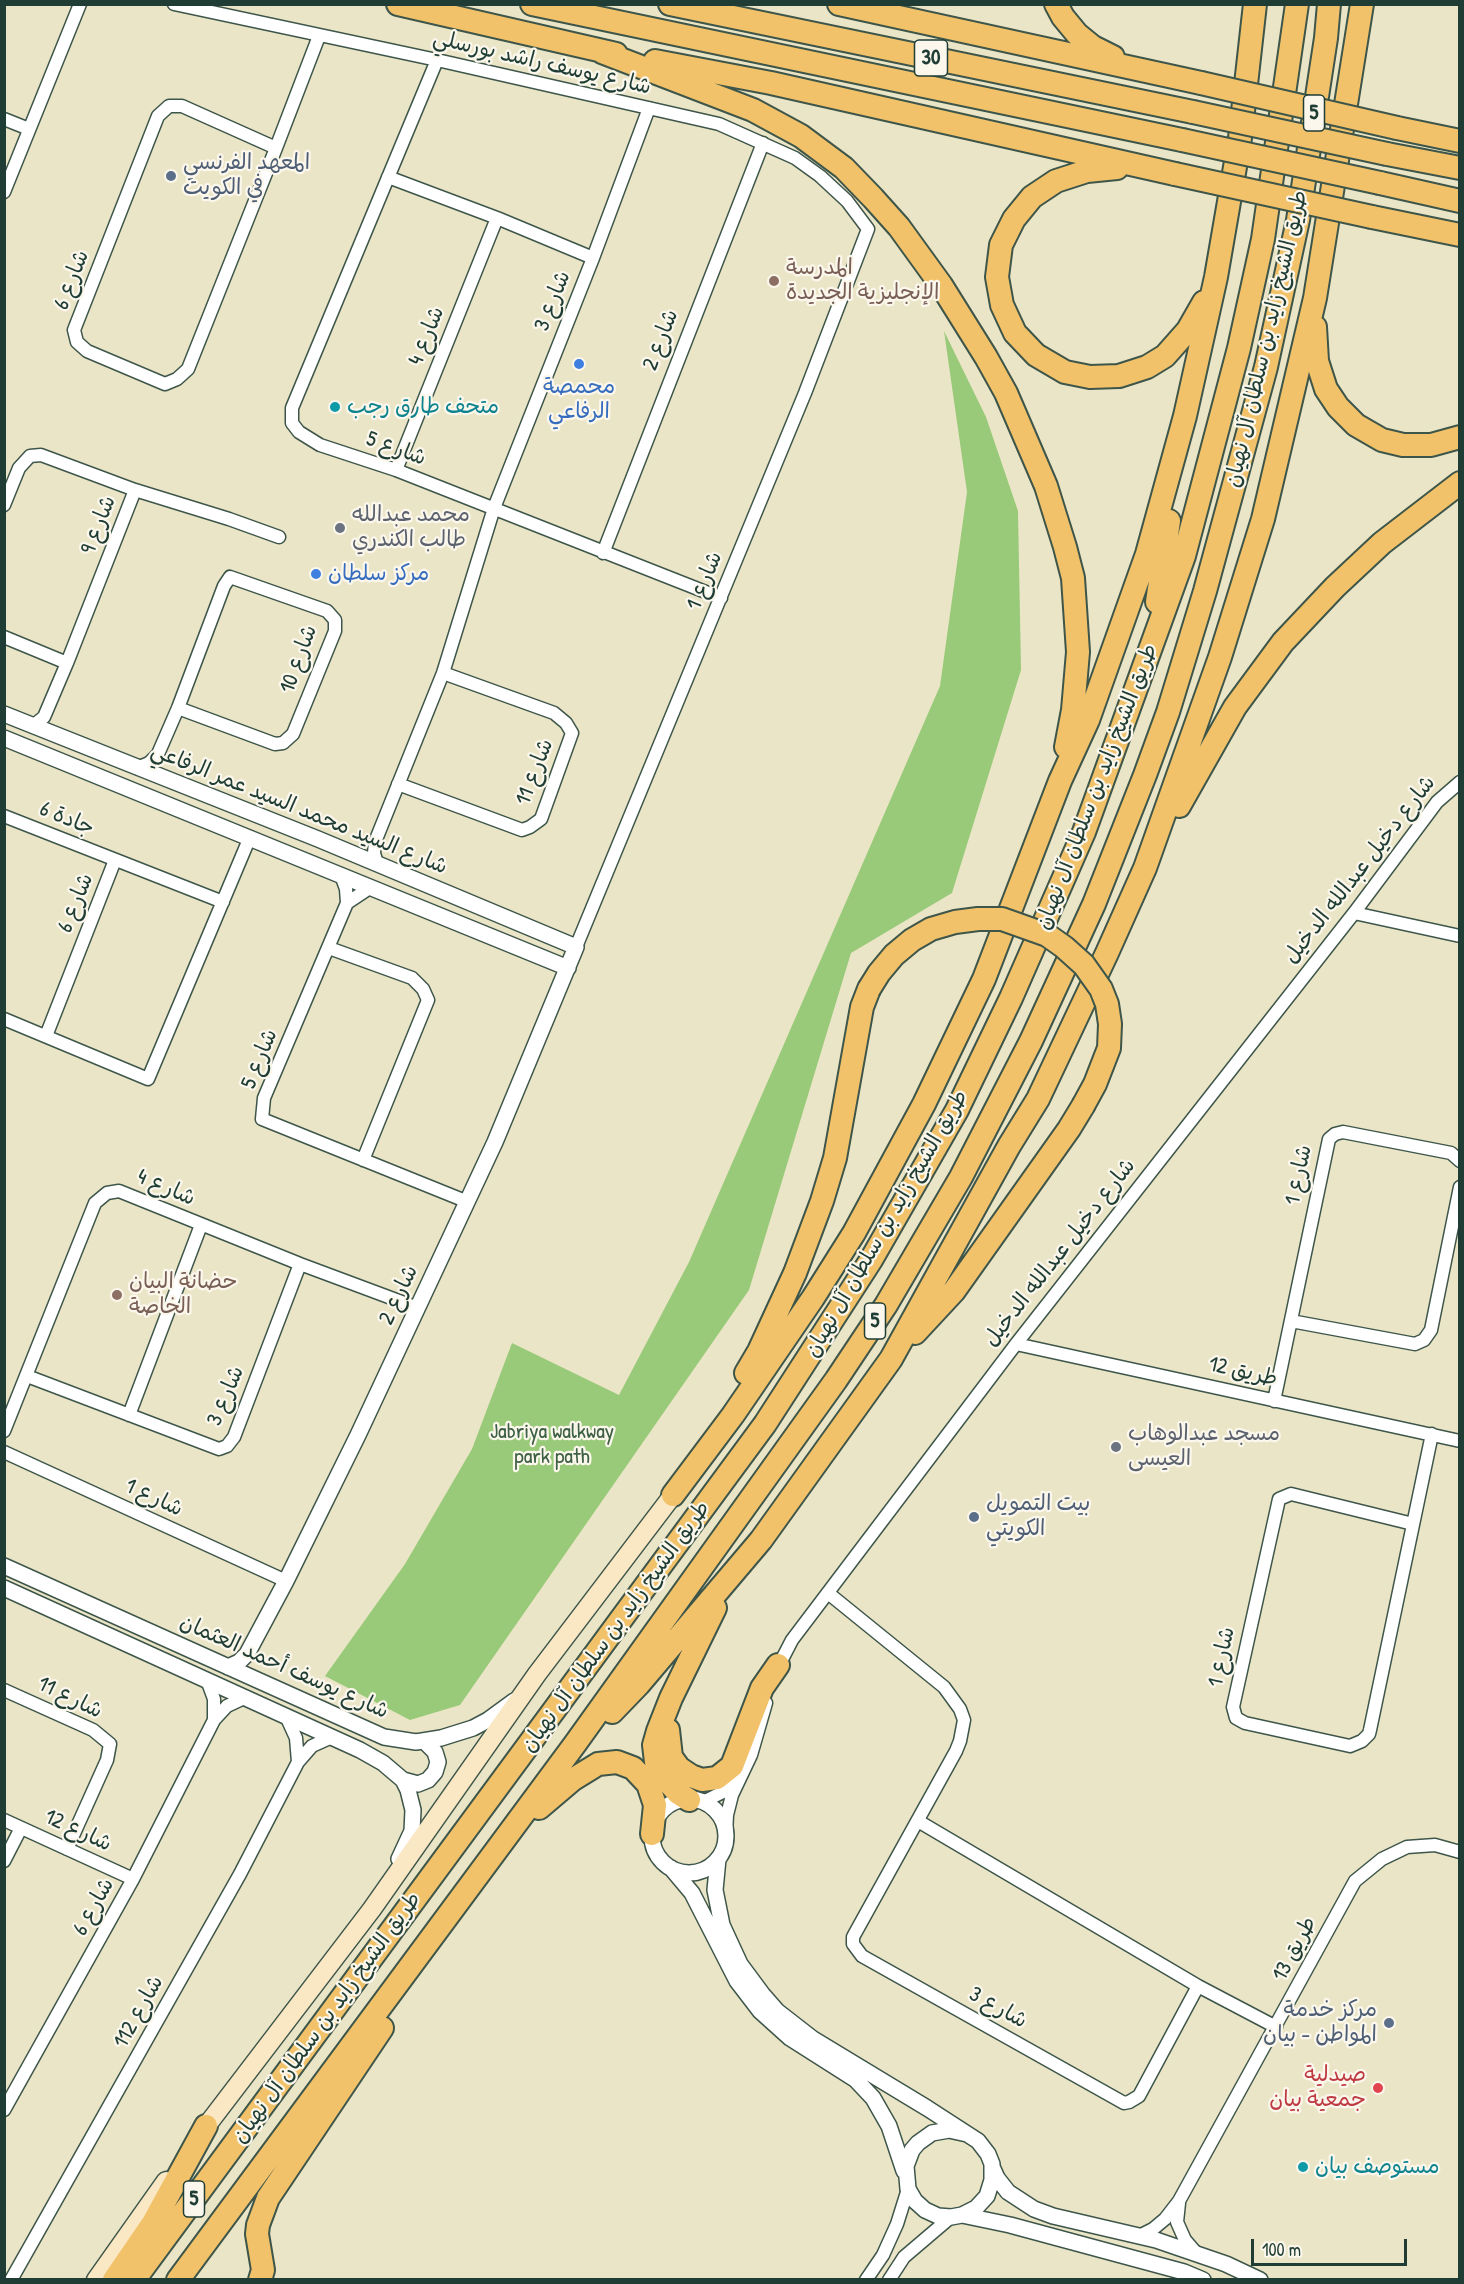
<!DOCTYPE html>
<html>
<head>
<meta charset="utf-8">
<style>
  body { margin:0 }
  #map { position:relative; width:1464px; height:2284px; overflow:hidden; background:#ebe5c7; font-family:"Patrick Hand",sans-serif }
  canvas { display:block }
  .frame { position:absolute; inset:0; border:6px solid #1f3d34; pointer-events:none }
  .scale { position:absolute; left:1251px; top:2239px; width:156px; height:27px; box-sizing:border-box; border:3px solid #1f3d34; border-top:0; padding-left:8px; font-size:18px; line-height:21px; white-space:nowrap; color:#1f3d34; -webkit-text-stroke:4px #fbf7ec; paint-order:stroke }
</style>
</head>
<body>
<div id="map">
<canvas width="1464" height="2284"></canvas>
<div class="frame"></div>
<div class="scale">100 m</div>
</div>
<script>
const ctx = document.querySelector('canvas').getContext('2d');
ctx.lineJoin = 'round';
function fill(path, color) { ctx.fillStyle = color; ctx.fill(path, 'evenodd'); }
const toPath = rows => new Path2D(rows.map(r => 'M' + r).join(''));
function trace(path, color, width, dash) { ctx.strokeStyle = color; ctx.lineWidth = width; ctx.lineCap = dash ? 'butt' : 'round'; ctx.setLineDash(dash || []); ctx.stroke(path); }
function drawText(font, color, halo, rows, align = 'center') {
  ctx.font = font + ' "Patrick Hand","Playpen Sans Arabic",sans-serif'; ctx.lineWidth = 4.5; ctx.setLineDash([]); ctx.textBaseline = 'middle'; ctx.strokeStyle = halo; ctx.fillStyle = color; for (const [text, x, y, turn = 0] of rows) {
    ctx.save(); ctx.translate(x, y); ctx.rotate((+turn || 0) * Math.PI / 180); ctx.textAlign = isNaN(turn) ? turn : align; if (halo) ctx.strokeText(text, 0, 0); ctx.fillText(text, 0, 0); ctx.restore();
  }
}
const green = toPath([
  [944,331,986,417,1018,511,1021,670,952,893,851,953,749,1290,460,1705,410,1720,325,1676,405,1564,472,1449,512,1343,619,1395,689,1262,940,686,967,492]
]);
const minor = toPath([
  [174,4,437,60,719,124,795,158,820,176,847,201,868,229,805,393,576,947],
  [437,60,292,408,292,423,299,432,320,445,396,470,721,598],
  [4,119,29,129],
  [276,148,182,106,169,106,158,116,74,330,77,342,87,351,165,384,177,379,188,369,276,148,319,36],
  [388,177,497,218,593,258],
  [4,192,80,4],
  [396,470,497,218],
  [4,505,19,468,30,456,41,455,135,490,229,519,279,537],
  [603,553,763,143],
  [4,637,67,663],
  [34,725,44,717,67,663,135,490],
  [137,768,149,763,158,754,178,708,224,586,230,577,327,611,335,620,335,631,293,734,283,743,275,744,178,708],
  [398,784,522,830,530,827,541,819,572,733,566,723,554,713,443,673],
  [4,816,223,902],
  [377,864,374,853,375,842,443,673,494,508,593,258,649,108],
  [341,875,346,889,347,903,264,1098,262,1119,468,1202],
  [347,903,371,887],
  [1354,913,1460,936],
  [329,948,412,978,423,989,428,1000,363,1160],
  [4,1019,148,1079,250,837],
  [46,1036,115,860],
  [1291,1321,1415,1344,1424,1340,1431,1330,1460,1187],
  [1016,1344,1460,1441],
  [27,1376,219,1449,227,1446,234,1437,300,1264],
  [1274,1401,1329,1139,1335,1134,1343,1132,1451,1153,1460,1161],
  [129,1415,201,1225],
  [4,1431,95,1203,107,1193,119,1191,300,1264,418,1308],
  [4,1452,286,1581],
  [1413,1524,1291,1494,1279,1499,1233,1707,1236,1718,1245,1723,1350,1746,1362,1741,1369,1734,1370,1730,1432,1434],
  [828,1593,944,1687,960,1709,964,1720,960,1741,956,1751,853,1937,853,1944,862,1956,1124,2103,1129,2102,1139,2096,1198,1986],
  [777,1669,792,1640,1016,1344,1354,913,1437,802,1460,782],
  [207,1680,214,1699,214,1720],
  [4,1690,93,1730,110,1744,107,1760,67,1849],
  [286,1716,296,1738,298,1762],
  [703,1802,723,1792,734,1782],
  [4,1820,133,1879],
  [918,1821,1198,1986,1276,2027],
  [726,1835,727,1815,732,1795,751,1755,766,1703],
  [4,1861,21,1828],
  [4,2110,133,1879,214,1720,227,1706,244,1698],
  [1179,2203,1177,2222,1185,2240,1197,2254],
  [1139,2236,1153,2229,1165,2219,1179,2201,1355,1881,1382,1859,1407,1847,1435,1845,1460,1852],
  [11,2280,240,1874,298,1762,312,1746,332,1737],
  [866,2280,883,2255,897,2224,908,2189],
  [889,2280,904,2257,951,2217]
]);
const tertiary = toPath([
  [4,714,318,839,576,947,495,1142,358,1435,286,1581,247,1654,239,1662,228,1667],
  [4,738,568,968],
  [4,1566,384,1737,416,1742,441,1738,473,1728,488,1720,514,1701],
  [4,1588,360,1750,383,1763,403,1780,408,1790,413,1810,412,1831,399,1859],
  [403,1780,418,1784,428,1780,435,1772,438,1762,435,1752,424,1741],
  '652 1836a37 37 0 1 1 74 0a37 37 0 1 1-74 0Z',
  [718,1859,715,1890,722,1925,740,1964,763,1995,777,2011,813,2039,927,2108,978,2141,988,2154,992,2164,992,2180,987,2196,976,2208,962,2215,951,2217,938,2216,925,2210,915,2201,908,2189,906,2166,912,2150,918,2143,932,2133,949,2130,967,2134],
  [671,1868,692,1893,737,1981,760,2011,790,2038,856,2080,873,2098,889,2126,904,2171],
  [993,2169,997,2178,1008,2192,1034,2209,1053,2216,1156,2240,1226,2264,1260,2280],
  [962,2215,1010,2225,1184,2272,1203,2280]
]);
const secondary = toPath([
  [198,2137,372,1909,537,1674,673,1495],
  [96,2280,166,2181]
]);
const motorway = toPath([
  [398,4,616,54],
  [532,4,1182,140],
  [670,4,1193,112],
  [839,4,1201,83],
  [1056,4,1063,17,1077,34,1093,47,1113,57],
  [602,52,753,110,801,136,844,168,873,198,899,227,941,285,986,357,1006,393,1046,486,1065,547,1073,578,1078,652,1073,710,1066,747],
  [655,61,771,83,1175,174],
  [1397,128,1460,141],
  [1387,154,1460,168],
  [1117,168,1087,171,1056,181,1032,197,1014,219,1001,245,997,277,1002,305,1015,333,1036,355,1065,372,1090,377,1119,376,1147,367,1165,356,1188,330,1204,302],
  [1380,183,1460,201],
  [1372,217,1460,235],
  [1315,327,1317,361,1326,389,1338,407,1356,425,1382,440,1403,445,1431,445,1460,437],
  [1157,602,1169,521],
  [1179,806,1235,707,1283,642,1335,587,1382,543,1460,483],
  [915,1333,954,1291,1069,1129,1083,1106],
  [746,1373,759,1351,795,1273,822,1201,835,1158,862,1007,869,989],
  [673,1495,733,1415,813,1298,854,1233,924,1104,984,979,1060,781,1088,720,1147,554,1185,416,1216,277,1240,138,1255,4],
  [612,1712,639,1684,761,1540,891,1359,1009,1146,1038,1099,1107,953,1145,868,1220,657,1263,519,1315,298,1362,4],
  [668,1730,671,1757,679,1768,691,1776,702,1780,717,1778,732,1766,762,1688,778,1665],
  [689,1800,678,1793,660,1773,656,1762,654,1745,658,1731,671,1698,715,1608],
  [539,1808,572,1780,598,1764,617,1762,633,1768,648,1784,655,1805,652,1834],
  [114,2280,153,2223,206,2126],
  [134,2280,765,1424,871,1260,957,1110,1011,998,1084,832,1184,556,1239,348,1263,239,1297,4],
  [178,2280,575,1744,836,1380,886,1305,961,1177,1031,1041,1094,904,1145,775,1168,712,1205,591,1266,367,1298,220,1326,38,1329,4],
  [260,2280,263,2270,257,2234,258,2225,268,2198,382,2028]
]);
const motorwayBridge = toPath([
  [1201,83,1397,128],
  [1193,112,1387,154],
  [1182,140,1380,183],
  [1175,174,1372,217],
  [869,989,879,973,894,955,912,940,931,929,955,922,978,919,1002,919,1047,935,1064,947,1084,965,1101,989,1107,1004,1110,1024,1109,1048,1095,1084,1083,1106]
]);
const markers = [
  [171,176,6,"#5c6f8a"],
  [774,281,6,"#8d6e63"],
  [579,364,6,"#3f7fe0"],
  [335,407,6,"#0f9aa8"],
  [340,528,6,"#6b7280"],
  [316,574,6,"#3f7fe0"],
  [117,1295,6,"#8d6e63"],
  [1116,1447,6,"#6b7280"],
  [974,1517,6,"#5c6f8a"],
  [1389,2023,6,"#5c6f8a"],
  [1378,2088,6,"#e0444e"],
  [1303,2167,6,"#0f9aa8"]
];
const shields = [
  [931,58,33],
  [1314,113,21],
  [875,1321,21],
  [194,2199,21]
];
const shieldNames = [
  ["30",931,58],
  ["5",1314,113],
  ["5",875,1321],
  ["5",194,2199]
];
const streetNames = [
  ["شارع يوسف راشد بورسلي",542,63,13],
  ["شارع 6",72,280,-69],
  ["شارع 3",553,301,-68],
  ["شارع 4",427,336,-68],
  ["طريق الشيخ زايد بن سلطان آل نهيان",1267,339,-77],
  ["شارع 2",661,340,-69],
  ["شارع 5",396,449,20],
  ["شارع 9",99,525,-69],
  ["شارع 1",705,581,-68],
  ["شارع 10",299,659,-70],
  ["شارع 11",535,772,-69],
  ["طريق الشيخ زايد بن سلطان آل نهيان",1097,787,-69],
  ["شارع السيد محمد السيد عمر الرفاعي",299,809,22],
  ["جادة 6",67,819,22],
  ["شارع دخيل عبدالله الدخيل",1360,870,-52],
  ["شارع 6",76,903,-68],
  ["شارع 5",260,1059,-68],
  ["شارع 1",1299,1175,-78],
  ["شارع 4",166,1188,23],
  ["طريق الشيخ زايد بن سلطان آل نهيان",887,1224,-60],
  ["شارع دخيل عبدالله الدخيل",1060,1253,-52],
  ["شارع 2",399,1295,-65],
  ["طريق 12",1243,1372,13],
  ["شارع 3",226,1396,-67],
  ["شارع 1",154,1498,25],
  ["طريق الشيخ زايد بن سلطان آل نهيان",616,1627,-54],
  ["شارع 1",1222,1657,-78],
  ["شارع يوسف أحمد العثمان",284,1667,24],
  ["شارع 11",70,1698,26],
  ["شارع 12",78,1831,25],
  ["شارع 6",94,1907,-61],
  ["طريق 13",1295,1949,-62],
  ["شارع 3",998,2008,29],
  ["شارع 112",139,2012,-61],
  ["طريق الشيخ زايد بن سلطان آل نهيان",327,2018,-54]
];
const serviceNames = [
  ["المعهد الفرنسي",183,163],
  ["في الكويت",183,188],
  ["بيت التمويل",986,1504],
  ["الكويتي",986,1529],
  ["مركز خدمة",1377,2010,"right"],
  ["المواطن - بيان",1377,2035,"right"]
];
const educationNames = [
  ["المدرسة",786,268],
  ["الإنجليزية الجديدة",786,293],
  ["حضانة البيان",129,1282],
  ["الخاصة",129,1307]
];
const shopNames = [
  ["محمصة",579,387],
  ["الرفاعي",579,412],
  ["مركز سلطان",328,574,"left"]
];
const cultureNames = [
  ["متحف طارق رجب",347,407],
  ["مستوصف بيان",1315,2167]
];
const worshipNames = [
  ["محمد عبدالله",352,515],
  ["طالب الكندري",352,540],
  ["مسجد عبدالوهاب",1128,1434],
  ["العيسى",1128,1459]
];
const parkNames = [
  ["Jabriya walkway",552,1432],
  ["park path",552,1457]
];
const healthNames = [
  ["صيدلية",1366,2075],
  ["جمعية بيان",1366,2100]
];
fill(green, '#99ca79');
trace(minor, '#3e564a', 15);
trace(tertiary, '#3e564a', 18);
trace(secondary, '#3e564a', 21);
trace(motorway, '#3e564a', 26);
trace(minor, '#fff', 12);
trace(tertiary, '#fff', 15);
trace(secondary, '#fae7c3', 18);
trace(motorway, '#f2c26a', 22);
trace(motorwayBridge, '#3e564a', 26, []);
trace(motorwayBridge, '#f2c26a', 22);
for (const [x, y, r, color] of markers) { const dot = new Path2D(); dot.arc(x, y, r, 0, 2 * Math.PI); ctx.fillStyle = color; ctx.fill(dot); trace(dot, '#fbf7ec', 2); }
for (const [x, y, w] of shields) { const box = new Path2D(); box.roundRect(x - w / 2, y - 18, w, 36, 4.5); ctx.fillStyle = '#fbf7ec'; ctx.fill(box); trace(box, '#1f3d34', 1.5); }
drawText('bold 21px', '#1f3d34', null, shieldNames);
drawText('22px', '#1f3d34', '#fbf7ec', streetNames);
drawText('22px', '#4e5e75', '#fbf7ec', serviceNames, 'left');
drawText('22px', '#785e54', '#fbf7ec', educationNames, 'left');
drawText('22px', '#366cbe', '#fbf7ec', shopNames);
drawText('22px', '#0d838f', '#fbf7ec', cultureNames, 'left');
drawText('22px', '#5b616d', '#fbf7ec', worshipNames, 'left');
drawText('22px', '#3e6045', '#fbf7ec', parkNames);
drawText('22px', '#be3a42', '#fbf7ec', healthNames, 'right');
</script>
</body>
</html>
